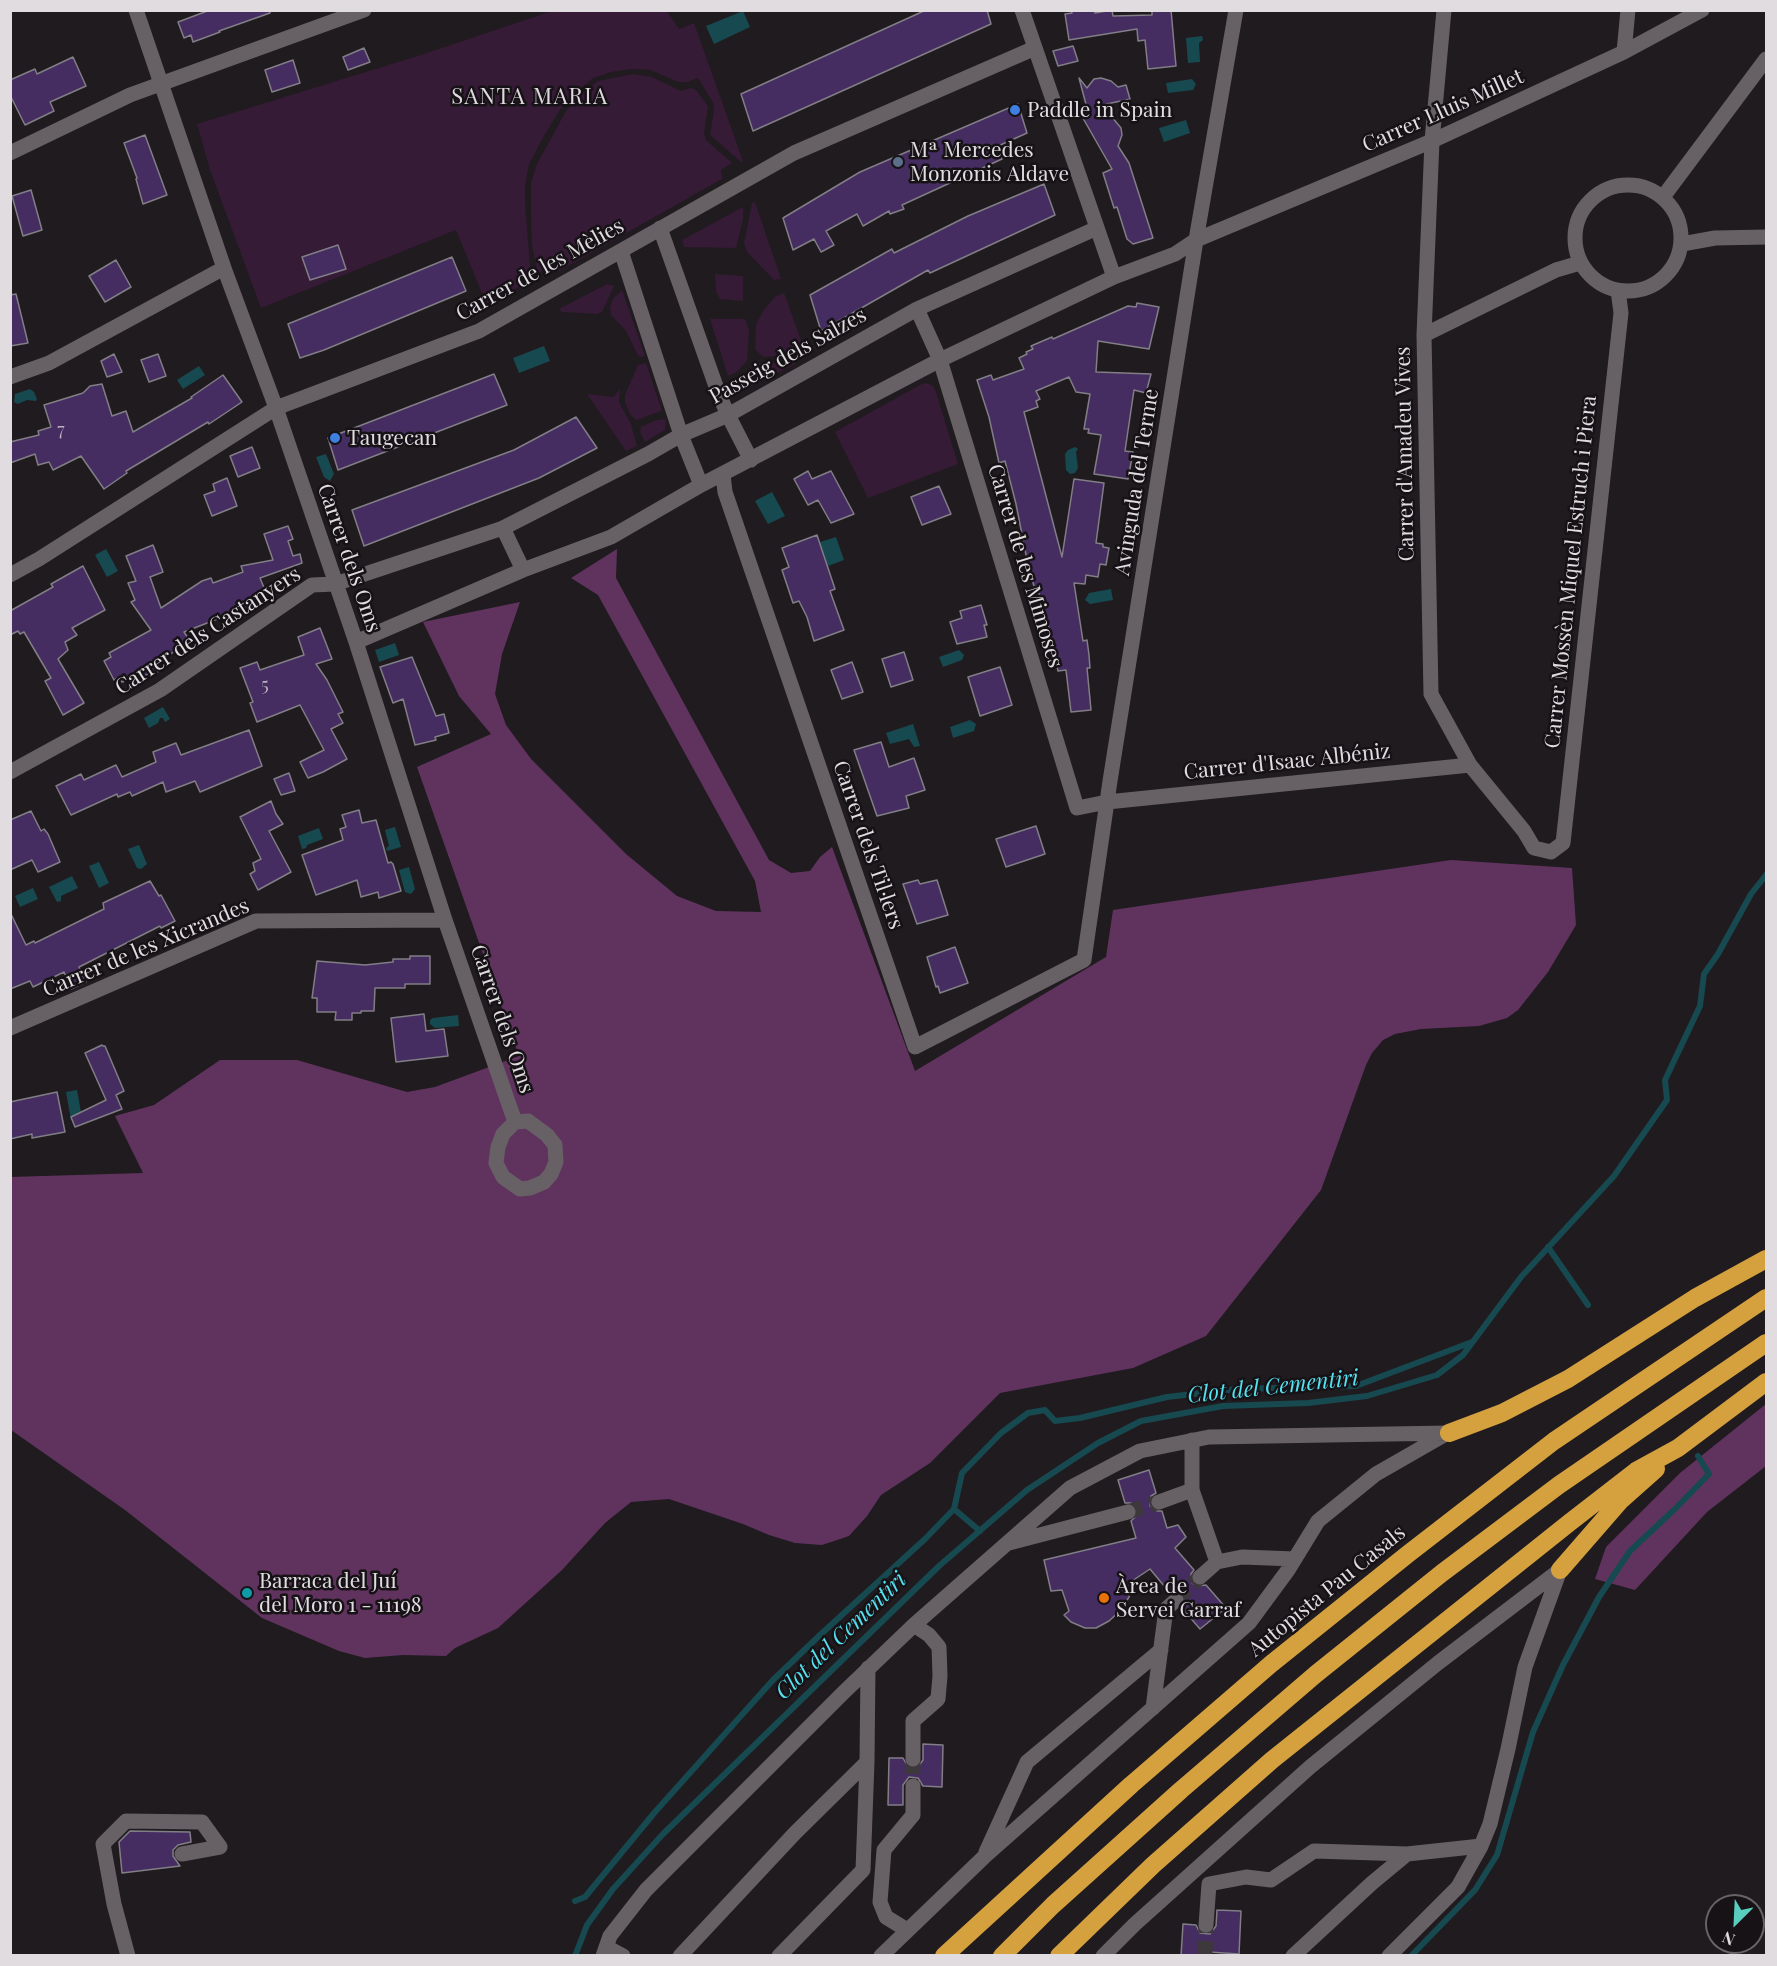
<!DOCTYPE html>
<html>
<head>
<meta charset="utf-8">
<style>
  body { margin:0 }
  #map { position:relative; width:1777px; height:1966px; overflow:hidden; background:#201b1f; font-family:"Playfair Display",serif }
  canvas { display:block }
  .frame { position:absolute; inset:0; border:12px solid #e0dce0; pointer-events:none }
  .north { position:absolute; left:1705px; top:1894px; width:60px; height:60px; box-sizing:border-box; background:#161216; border:2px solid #676367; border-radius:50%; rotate:204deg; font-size:16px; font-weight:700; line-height:24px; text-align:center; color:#e0dce0 }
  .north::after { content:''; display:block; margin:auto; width:21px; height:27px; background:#59cebf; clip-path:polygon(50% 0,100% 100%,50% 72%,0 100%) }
</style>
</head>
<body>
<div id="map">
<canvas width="1777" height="1966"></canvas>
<div class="frame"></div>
<div class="north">N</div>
</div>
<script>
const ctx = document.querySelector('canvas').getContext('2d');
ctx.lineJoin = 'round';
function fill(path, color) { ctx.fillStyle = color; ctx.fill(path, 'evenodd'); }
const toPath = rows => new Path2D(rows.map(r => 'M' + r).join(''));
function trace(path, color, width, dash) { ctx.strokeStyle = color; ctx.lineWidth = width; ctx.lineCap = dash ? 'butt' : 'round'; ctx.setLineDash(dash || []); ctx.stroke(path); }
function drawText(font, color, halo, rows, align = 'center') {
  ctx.font = font + ' "Playfair Display",serif'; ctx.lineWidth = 5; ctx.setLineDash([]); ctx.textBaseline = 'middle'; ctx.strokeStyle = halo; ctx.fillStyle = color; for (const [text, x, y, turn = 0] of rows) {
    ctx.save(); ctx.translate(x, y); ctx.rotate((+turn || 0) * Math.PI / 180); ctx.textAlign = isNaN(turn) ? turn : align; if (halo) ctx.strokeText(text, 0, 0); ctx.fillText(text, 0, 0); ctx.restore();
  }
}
const green = toPath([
  [552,11,667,11,679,29,694,23,743,161,741,162,710,135,714,110,713,103,698,78,688,82,678,82,651,70,632,69,611,72,593,78,564,103,544,136,529,164,525,186,525,203,531,278,523,285,486,303,456,230,261,308,210,170,197,124,421,55],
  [633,74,652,77,681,91,691,88,696,90,708,106,704,133,706,140,732,163,721,170,722,179,697,193,559,271,555,264,538,273,532,247,531,217,531,182,537,164,566,111,586,90,598,81],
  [755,202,781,279,774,280,747,252,744,243,752,203],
  [743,207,743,220,736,248,684,247,682,240],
  [715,274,743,276,743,301,720,299,716,292],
  [607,284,614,286,602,312,597,314,562,312,559,309],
  [622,290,645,356,640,357,637,354,626,331,611,315,610,307,613,299],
  [784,293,805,351,795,355,763,357,755,349,756,325,763,311,775,297],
  [710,319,745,319,749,330,747,361,735,373,728,376],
  [646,363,662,411,636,420,630,414,625,402,625,395,638,365],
  [758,363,797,363,746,389,739,390,732,386],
  [927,383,933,386,935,389,958,464,868,498,835,432,922,384],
  [620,389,619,402,631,424,637,446,626,451,587,394,613,397],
  [666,419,665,430,645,442,640,432,641,427,656,420]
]);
const forest = toPath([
  [617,549,616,578,769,860,791,873,810,871,820,857,832,847,915,1071,1106,957,1113,910,1451,860,1572,868,1576,925,1548,972,1518,1010,1507,1018,1479,1026,1421,1029,1395,1034,1383,1040,1372,1053,1366,1065,1321,1190,1206,1336,1133,1368,1000,1393,930,1463,881,1495,867,1516,849,1536,822,1545,795,1543,769,1535,743,1524,669,1499,631,1502,605,1523,562,1570,498,1628,455,1648,446,1656,403,1655,365,1658,339,1651,262,1618,125,1510,11,1430,10,1177,143,1173,115,1116,154,1105,220,1060,297,1060,407,1092,435,1087,519,1056,417,767,491,734,459,696,423,622,520,602,502,654,495,694,506,725,531,759,626,854,677,896,716,911,761,912,755,881,598,595,571,578],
  [1766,1404,1766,1466,1707,1512,1635,1590,1595,1579,1606,1547,1680,1473]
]);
const water = toPath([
  [743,11,750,27,714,44,706,26],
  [1202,36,1203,40,1199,43,1200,62,1188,63,1186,38],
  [1192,79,1196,84,1193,90,1168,93,1166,83],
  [1186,120,1190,133,1164,142,1159,128],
  [544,346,550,361,519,373,513,358],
  [199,366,205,375,183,389,177,380],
  [30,389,34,392,37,399,36,401,27,400,18,404,14,402,15,394],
  [1075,447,1078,449,1076,452,1078,468,1075,473,1070,474,1066,470,1065,454,1068,450],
  [326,454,334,474,330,481,324,477,316,457],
  [772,492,785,516,768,524,755,501],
  [836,537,844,560,828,566,820,542],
  [106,549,118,571,107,577,95,555],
  [1111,589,1113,600,1090,604,1085,600,1089,593],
  [395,643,399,655,379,662,375,650],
  [959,650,964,655,962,660,943,667,939,657],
  [163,707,170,719,165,722,163,718,160,718,158,723,149,728,144,718],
  [970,720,976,724,974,731,953,738,950,727],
  [913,724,920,746,914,747,909,739,890,744,886,733],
  [395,827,401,847,387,851,386,848,389,846,385,830],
  [319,828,323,839,307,845,306,848,302,849,298,836],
  [139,845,147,864,141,869,137,868,128,849],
  [99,862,109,883,99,888,89,866],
  [409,867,415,889,411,894,405,892,399,870],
  [72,876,78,888,61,896,61,901,57,902,49,887],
  [33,888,38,899,20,907,15,896],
  [458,1015,459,1026,435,1028,430,1024,430,1020,433,1018],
  [77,1090,82,1118,71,1120,66,1092]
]);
const stream = toPath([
  [1548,1247,1588,1305],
  [954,1509,980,1531],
  [575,1901,585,1897,655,1812,773,1680,820,1635,925,1539,954,1509,962,1473,1001,1433,1028,1413,1045,1410,1055,1421,1080,1418,1167,1397,1238,1389,1356,1386,1472,1342],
  [575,1956,587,1925,613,1889,663,1834,939,1566,1027,1490,1098,1443,1141,1421,1223,1406,1308,1403,1367,1396,1437,1375,1463,1355,1521,1277,1614,1176,1667,1100,1665,1080,1700,1006,1704,974,1718,954,1751,894,1766,875],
  [1411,1956,1475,1890,1497,1855,1533,1732,1563,1665,1599,1597,1630,1551,1676,1508,1709,1474,1698,1456]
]);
const building = toPath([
  [210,10,270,10,270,13,219,31,220,32,193,42,191,35,184,38,178,22,210,10],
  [926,10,987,10,991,24,753,131,741,94,926,10],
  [1071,10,1094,10,1095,13,1112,10,1113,16,1152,15,1152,10,1171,10,1176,66,1148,69,1145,40,1138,41,1137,29,1069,40,1065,14,1072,13,1071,10],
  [1073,46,1078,61,1058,66,1053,51,1073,46],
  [364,48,370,62,348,70,343,57,364,48],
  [73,57,86,86,50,102,54,111,25,125,10,95,10,80,35,69,37,74,73,57],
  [293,60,300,83,272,92,265,70,293,60],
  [1079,78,1087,88,1094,79,1101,78,1111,81,1118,87,1126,85,1130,99,1102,105,1121,128,1122,135,1118,146,1129,163,1153,238,1133,244,1127,239,1117,207,1114,208,1103,173,1112,169,1080,113,1088,112,1079,78],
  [1018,104,1027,133,996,147,1002,159,902,205,904,209,890,214,889,211,863,226,857,214,826,231,834,245,821,252,814,239,793,250,783,218,860,172,1018,104],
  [145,135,167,195,143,204,136,179,137,178,124,143,145,135],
  [1044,184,1055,215,930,273,928,270,821,331,810,295,892,249,894,253,968,216,1044,184],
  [31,190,42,230,23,236,12,196,31,190],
  [338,245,346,269,310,280,302,257,338,245],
  [452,257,466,291,324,350,300,358,288,324,452,257],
  [116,260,131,287,105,302,89,276,116,260],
  [16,294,28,343,10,346,10,295,16,294],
  [1137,303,1159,307,1149,349,1098,341,1096,372,1151,374,1146,393,1134,390,1125,451,1133,452,1128,479,1094,474,1101,435,1088,433,1089,429,1084,429,1090,394,1076,392,1069,377,1036,391,1040,399,1036,401,1038,407,1024,412,1062,557,1074,479,1104,483,1096,543,1103,544,1103,547,1109,548,1106,565,1100,564,1098,577,1086,575,1085,584,1074,583,1083,641,1087,640,1089,655,1090,668,1087,668,1091,710,1071,712,1066,670,1058,671,1055,655,1053,656,1048,623,1044,624,1039,593,1036,594,1027,560,1016,504,1005,461,999,463,989,417,977,380,991,375,993,380,1024,369,1019,358,1027,354,1026,352,1033,349,1031,346,1052,337,1053,339,1128,306,1136,307,1137,303],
  [114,354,122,372,107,377,101,361,114,354],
  [158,354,166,376,149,382,141,360,158,354],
  [494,374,507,405,338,470,328,438,494,374],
  [223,375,242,402,209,424,208,422,126,471,127,473,104,489,81,456,53,470,49,462,38,465,35,454,10,463,10,442,39,435,38,431,51,427,44,405,83,393,90,386,102,384,112,416,126,411,133,432,192,398,191,397,223,375],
  [576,417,597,448,539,478,364,546,352,510,514,450,576,417],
  [252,447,260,468,238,477,230,456,252,447],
  [808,471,812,479,831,471,854,514,831,523,818,500,808,505,794,479,808,471],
  [227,478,237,506,212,516,204,495,215,491,213,484,227,478],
  [939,486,951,514,922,525,911,497,939,486],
  [288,526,293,539,288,541,293,556,300,554,302,563,260,578,267,595,260,598,261,602,184,632,190,641,157,663,160,671,122,682,119,677,114,680,104,661,111,657,109,653,151,630,131,602,135,600,128,583,136,581,126,556,153,545,163,572,150,577,161,608,202,581,211,578,213,583,243,572,241,566,273,560,264,534,288,526],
  [817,535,835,589,830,591,844,630,814,641,807,617,799,601,793,603,782,570,789,567,782,548,817,535],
  [83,566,105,610,72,628,77,635,65,642,68,650,58,659,84,703,63,715,45,681,51,678,24,632,20,634,18,631,10,635,10,611,53,587,51,584,83,566],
  [981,605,987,625,984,625,987,637,957,644,950,622,962,618,960,611,981,605],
  [320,628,332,659,316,664,327,680,343,712,338,714,343,723,331,729,347,759,323,772,308,778,300,762,324,750,300,705,257,722,250,703,253,702,240,668,257,662,260,670,304,655,298,637,320,628],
  [904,652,913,680,891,687,882,659,904,652],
  [412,657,436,716,444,714,449,733,435,737,436,740,415,745,403,699,393,703,380,667,412,657],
  [852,662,863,692,842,699,831,670,852,662],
  [1000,667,1012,705,980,716,968,677,1000,667],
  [249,730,262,766,200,792,195,781,166,792,163,782,132,796,130,792,118,797,117,794,71,815,56,786,81,774,84,780,116,765,122,777,156,762,153,752,176,743,181,755,249,730],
  [881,742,889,767,914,758,925,790,906,796,909,808,877,816,854,750,881,742],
  [289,773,295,791,281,795,274,779,289,773],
  [271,801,276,814,283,824,269,831,291,872,258,890,250,874,255,871,253,863,261,859,240,817,271,801],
  [359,810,362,823,376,820,388,863,391,862,393,864,401,891,379,898,378,892,361,897,357,880,316,895,302,855,343,840,340,829,346,827,342,815,359,810],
  [31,811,41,831,44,829,48,834,60,862,38,872,32,860,10,870,10,820,31,811],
  [1036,826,1045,854,1006,867,996,839,1036,826],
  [918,880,920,884,937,880,948,915,917,924,903,884,918,880],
  [150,881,159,896,161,895,175,921,161,928,160,926,79,967,86,982,71,989,64,972,33,987,30,981,10,989,10,912,26,945,34,941,35,943,104,909,103,903,150,881],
  [955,947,968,983,940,993,938,986,936,987,927,957,955,947],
  [410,956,430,956,430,984,405,984,405,988,375,988,374,1011,361,1011,361,1013,352,1013,352,1020,335,1020,336,1012,317,1012,317,998,312,998,317,961,365,965,393,962,393,959,410,959,410,956],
  [424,1014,426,1031,444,1029,448,1056,396,1062,391,1018,424,1014],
  [102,1045,103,1046,105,1046,124,1091,116,1095,122,1109,75,1127,71,1117,106,1100,85,1053,102,1045],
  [57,1092,65,1132,32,1138,32,1134,10,1139,10,1102,57,1092],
  [1149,1470,1156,1493,1151,1496,1150,1506,1157,1511,1162,1511,1167,1528,1178,1525,1186,1537,1175,1548,1194,1570,1191,1574,1192,1583,1197,1586,1206,1585,1226,1608,1200,1629,1182,1608,1185,1602,1184,1594,1178,1591,1170,1593,1150,1569,1132,1581,1129,1597,1121,1610,1109,1621,1096,1628,1085,1628,1071,1622,1064,1615,1069,1611,1062,1590,1051,1591,1044,1560,1136,1538,1131,1521,1137,1515,1137,1509,1131,1503,1125,1503,1118,1480,1149,1470],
  [923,1744,943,1745,942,1787,923,1786,918,1778,909,1777,903,1785,903,1805,888,1805,889,1758,903,1758,908,1767,917,1768,923,1760,923,1744],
  [130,1831,190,1832,191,1842,178,1845,173,1850,173,1856,180,1866,122,1873,119,1842,130,1831],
  [1217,1910,1241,1911,1239,1954,1209,1952,1208,1956,1181,1956,1183,1924,1196,1925,1200,1933,1210,1934,1216,1926,1217,1910]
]);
const minorTunnel = toPath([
  [1128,1512,1159,1502],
  [1176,1600,1200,1577],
  [913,1759,913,1786],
  [1205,1956,1206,1925]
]);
const minor = toPath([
  [136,10,224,268,276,408,356,642,445,920,515,1122],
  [1022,10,1114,277],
  [1444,10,1432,141,1424,335,1431,694,1470,765,1524,831,1534,848,1551,852,1563,843,1621,313,1618,290],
  [1624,52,1628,10],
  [10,153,130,95,364,10],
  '1575 238a53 53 0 1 1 106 0a53 53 0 1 1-106 0Z',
  [1663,197,1766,59],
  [660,228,718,392,728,415,751,460],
  [1682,244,1715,238,1766,237],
  [621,251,681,435,701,485],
  [917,309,940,360,1077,808,1107,802,1470,765],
  [1424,335,1556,270,1580,263],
  [10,377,49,363,224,268],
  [723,475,725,492,915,1047,1084,960,1110,781,1196,240,1236,10],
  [503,528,523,570],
  [10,575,39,559,276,408,479,331,794,153,1035,48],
  [356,642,523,570,611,537,701,485,940,360,1114,277,1175,254,1196,240,1432,141,1624,52,1702,10],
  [10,772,160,690,312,585,335,584,503,528,648,454,681,435,728,415,917,309,1097,228],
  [10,1028,256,921,445,920],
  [528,1121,547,1135,555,1145,556,1162,551,1174,544,1182,530,1188,520,1189,503,1177,496,1163,498,1147,503,1134,515,1122,528,1121],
  [1192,1440,1192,1490,1217,1562],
  [1159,1502,1192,1490],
  [1009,1543,1128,1512],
  [1200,1577,1217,1562,1242,1557,1295,1559],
  [1153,1708,1166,1609,1176,1600],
  [913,1759,913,1721,938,1699,940,1676,939,1647,929,1635,914,1625],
  [986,1852,1027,1762,1161,1650],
  [1206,1925,1209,1884,1246,1877,1271,1880,1314,1851,1407,1854],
  [907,1930,886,1917,880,1902,884,1850,913,1815,913,1786],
  [606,1947,623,1956],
  [128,1956,114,1904,103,1844,126,1821,202,1822,220,1847,182,1854],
  [603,1956,610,1936,646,1890,843,1693,914,1625,1070,1488,1140,1451,1209,1437,1449,1433],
  [680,1956,795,1833,867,1762],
  [779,1956,863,1870,867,1762,868,1668],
  [881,1956,984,1857,1249,1623,1288,1570,1318,1521,1376,1474,1444,1435],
  [1103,1956,1135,1924,1310,1767,1438,1663,1560,1570],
  [1293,1956,1372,1883,1407,1854,1481,1846],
  [1389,1956,1458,1887,1481,1846,1490,1824,1508,1749,1525,1667,1560,1570]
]);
const highway = toPath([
  [1449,1433,1502,1413,1568,1379,1695,1298,1766,1259],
  [1560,1570,1620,1501,1656,1469],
  [944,1956,1131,1785,1271,1664,1408,1554,1554,1441,1766,1298],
  [1002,1956,1053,1905,1181,1790,1316,1674,1442,1573,1559,1485,1766,1343],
  [1059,1956,1153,1865,1272,1760,1569,1523,1636,1471,1678,1448,1766,1382]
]);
const markers = [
  [1015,110,6,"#3f7fe0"],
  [898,162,6,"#5c6f8a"],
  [335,438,6,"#3f7fe0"],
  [247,1593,6,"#0f9aa8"],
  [1104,1598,6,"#e8710a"]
];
const numberNames = [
  ["7",61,430],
  ["5",265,685]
];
const poiNames = [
  ["Paddle in Spain",1027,110],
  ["Mª Mercedes",910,150],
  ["Monzonis Aldave",910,174],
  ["Taugecan",347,438],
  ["Barraca del Juí",259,1581],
  ["del Moro 1 - 11198",259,1605],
  ["Àrea de",1116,1586],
  ["Servei Garraf",1116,1610]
];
const streetNames = [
  ["Carrer Lluis Millet",1443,111,-24],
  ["Carrer de les Mèlies",540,270,-29],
  ["Passeig dels Salzes",788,356,-29],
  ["Carrer d'Amadeu Vives",1405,454,-91],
  ["Avinguda del Terme",1137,482,-81],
  ["Carrer dels Oms",349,558,71],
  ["Carrer de les Mimoses",1025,566,73],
  ["Carrer Mossèn Miquel Estruch i Piera",1571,572,-84],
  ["Carrer dels Castanyers",208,631,-33],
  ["Carrer d'Isaac Albéniz",1287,762,-6],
  ["Carrer dels Til·lers",868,845,71],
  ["Carrer de les Xicrandes",146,948,-23],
  ["Carrer dels Oms",502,1019,71],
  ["Autopista Pau Casals",1327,1591,-39]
];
const neighbourhoodNames = [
  ["SANTA MARIA",530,97]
];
const waterNames = [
  ["Clot del Cementiri",1273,1387,-6],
  ["Clot del Cementiri",841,1636,-44]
];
fill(green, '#351b35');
fill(forest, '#60335f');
fill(water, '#164a50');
trace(stream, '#164a50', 6);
fill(building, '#452d61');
trace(building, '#817e86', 1.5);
trace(minorTunnel, '#3d383c', 15, [15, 8]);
trace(minor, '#676166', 15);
trace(highway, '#d5a13e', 18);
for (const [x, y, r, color] of markers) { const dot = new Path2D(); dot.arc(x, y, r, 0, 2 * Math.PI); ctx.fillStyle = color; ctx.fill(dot); trace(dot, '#161216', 2); }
drawText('18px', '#b9b0c0', null, numberNames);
drawText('21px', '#e0dce0', '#161216', poiNames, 'left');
drawText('21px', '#e0dce0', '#161216', streetNames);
ctx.letterSpacing = '1.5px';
drawText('22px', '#e0d9df', '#161216', neighbourhoodNames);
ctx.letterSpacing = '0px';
drawText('italic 22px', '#54e1f0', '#161216', waterNames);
</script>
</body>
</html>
